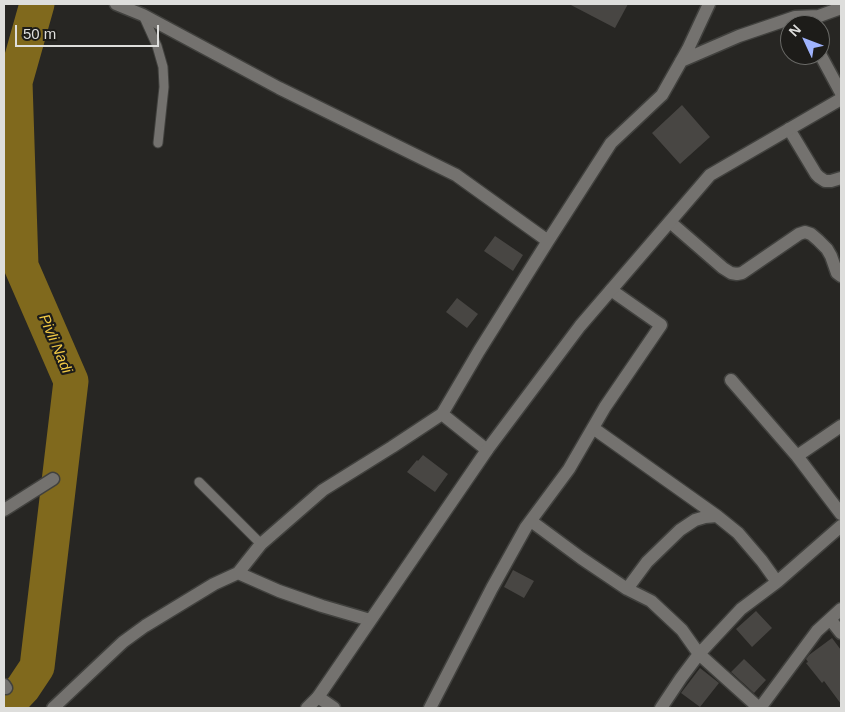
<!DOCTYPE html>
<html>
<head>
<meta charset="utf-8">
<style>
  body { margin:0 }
  #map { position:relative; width:845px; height:712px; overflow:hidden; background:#272623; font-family:Helvetica,sans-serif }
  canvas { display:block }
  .frame { position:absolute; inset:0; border:5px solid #dededc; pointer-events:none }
  .north { position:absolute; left:780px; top:15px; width:50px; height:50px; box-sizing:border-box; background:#1d1c19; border:1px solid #6a6a67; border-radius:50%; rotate:313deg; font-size:14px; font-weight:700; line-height:20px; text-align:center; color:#dededc }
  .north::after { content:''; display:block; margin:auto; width:18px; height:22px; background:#9fb3fd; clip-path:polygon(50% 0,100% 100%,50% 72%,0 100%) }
  .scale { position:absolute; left:15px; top:25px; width:144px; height:22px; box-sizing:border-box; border:2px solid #dededc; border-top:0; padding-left:6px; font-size:15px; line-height:18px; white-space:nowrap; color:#dededc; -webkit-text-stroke:4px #1d1c19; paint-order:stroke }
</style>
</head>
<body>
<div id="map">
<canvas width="845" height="712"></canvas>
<div class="frame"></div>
<div class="north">N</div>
<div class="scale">50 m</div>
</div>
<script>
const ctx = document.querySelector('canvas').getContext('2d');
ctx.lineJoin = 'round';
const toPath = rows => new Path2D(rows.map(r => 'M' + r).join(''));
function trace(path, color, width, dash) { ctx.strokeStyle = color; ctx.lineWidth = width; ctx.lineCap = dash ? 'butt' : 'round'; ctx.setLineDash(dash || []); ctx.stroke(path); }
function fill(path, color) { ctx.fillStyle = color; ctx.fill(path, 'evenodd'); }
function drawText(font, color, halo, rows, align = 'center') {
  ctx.font = font + ' Helvetica,sans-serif'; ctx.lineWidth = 4.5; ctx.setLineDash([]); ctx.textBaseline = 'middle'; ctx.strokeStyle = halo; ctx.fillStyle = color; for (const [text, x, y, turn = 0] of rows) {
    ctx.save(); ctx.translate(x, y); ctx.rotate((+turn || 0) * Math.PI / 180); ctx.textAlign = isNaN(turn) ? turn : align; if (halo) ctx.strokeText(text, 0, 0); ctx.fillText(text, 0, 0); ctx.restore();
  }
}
const river = toPath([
  [4,708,23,688,37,667,71,381,21,266,15,82,37,4]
]);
const building = toPath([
  [569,4,628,4,615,28],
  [682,105,710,137,680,164,652,133],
  [495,236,523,255,513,271,484,251],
  [457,298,478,314,467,328,446,312],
  [423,455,448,474,435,492,407,472,417,460,418,461],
  [513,570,534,581,524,598,504,587],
  [756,611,772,628,752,647,736,629],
  [832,638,841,650,841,704,824,681,822,683,806,663,808,662,806,659,809,655],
  [744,659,766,680,754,693,731,672],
  [700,668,719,683,700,707,681,693]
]);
const service = toPath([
  [143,15,157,46,163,67,164,87,158,143],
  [199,482,261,544]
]);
const minor = toPath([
  [116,4,143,15,279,88,456,175,548,241],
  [820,54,841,93],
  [681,61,739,36,795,17,819,16,841,8],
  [789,129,816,174,819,177,825,181,831,181,841,178],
  [670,222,723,268,731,273,737,274,742,273,799,234,805,232,811,234,818,240,827,249,831,256,837,273,841,276],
  [731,380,797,456],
  [841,426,797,456,841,514],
  [487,450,442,414,479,351,548,241,611,143,662,95,688,49,709,4],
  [4,510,53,479],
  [531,521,581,558,627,589,651,601,682,630,699,654,741,609,777,582,762,561,738,533,717,516,593,428],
  [238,573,279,591,322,606,370,620],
  [777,582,841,526],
  [627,589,647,562,680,530,695,520,705,517,717,516],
  [830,619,841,633],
  [4,685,6,688],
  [318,697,334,708],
  [53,708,123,642,145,626,214,584,238,573,261,544,323,490,392,447,442,414],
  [430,708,492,588,526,527,569,469,605,407,661,325,611,290],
  [661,708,681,678,699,654,759,708],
  [760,708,817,631,841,609]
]);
const tertiary = toPath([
  [307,708,318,697,487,450,580,326,710,175,841,99]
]);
const waterNames = [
  ["Pivli Nadi",55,344,67]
];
trace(river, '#80691d', 35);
fill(building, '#484643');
trace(service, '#41413e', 11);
trace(minor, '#41413e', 15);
trace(tertiary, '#41413e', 15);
trace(service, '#74726f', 9);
trace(minor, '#74726f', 12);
trace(tertiary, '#74726f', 12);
drawText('italic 15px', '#f0c845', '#1d1c19', waterNames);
</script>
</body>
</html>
